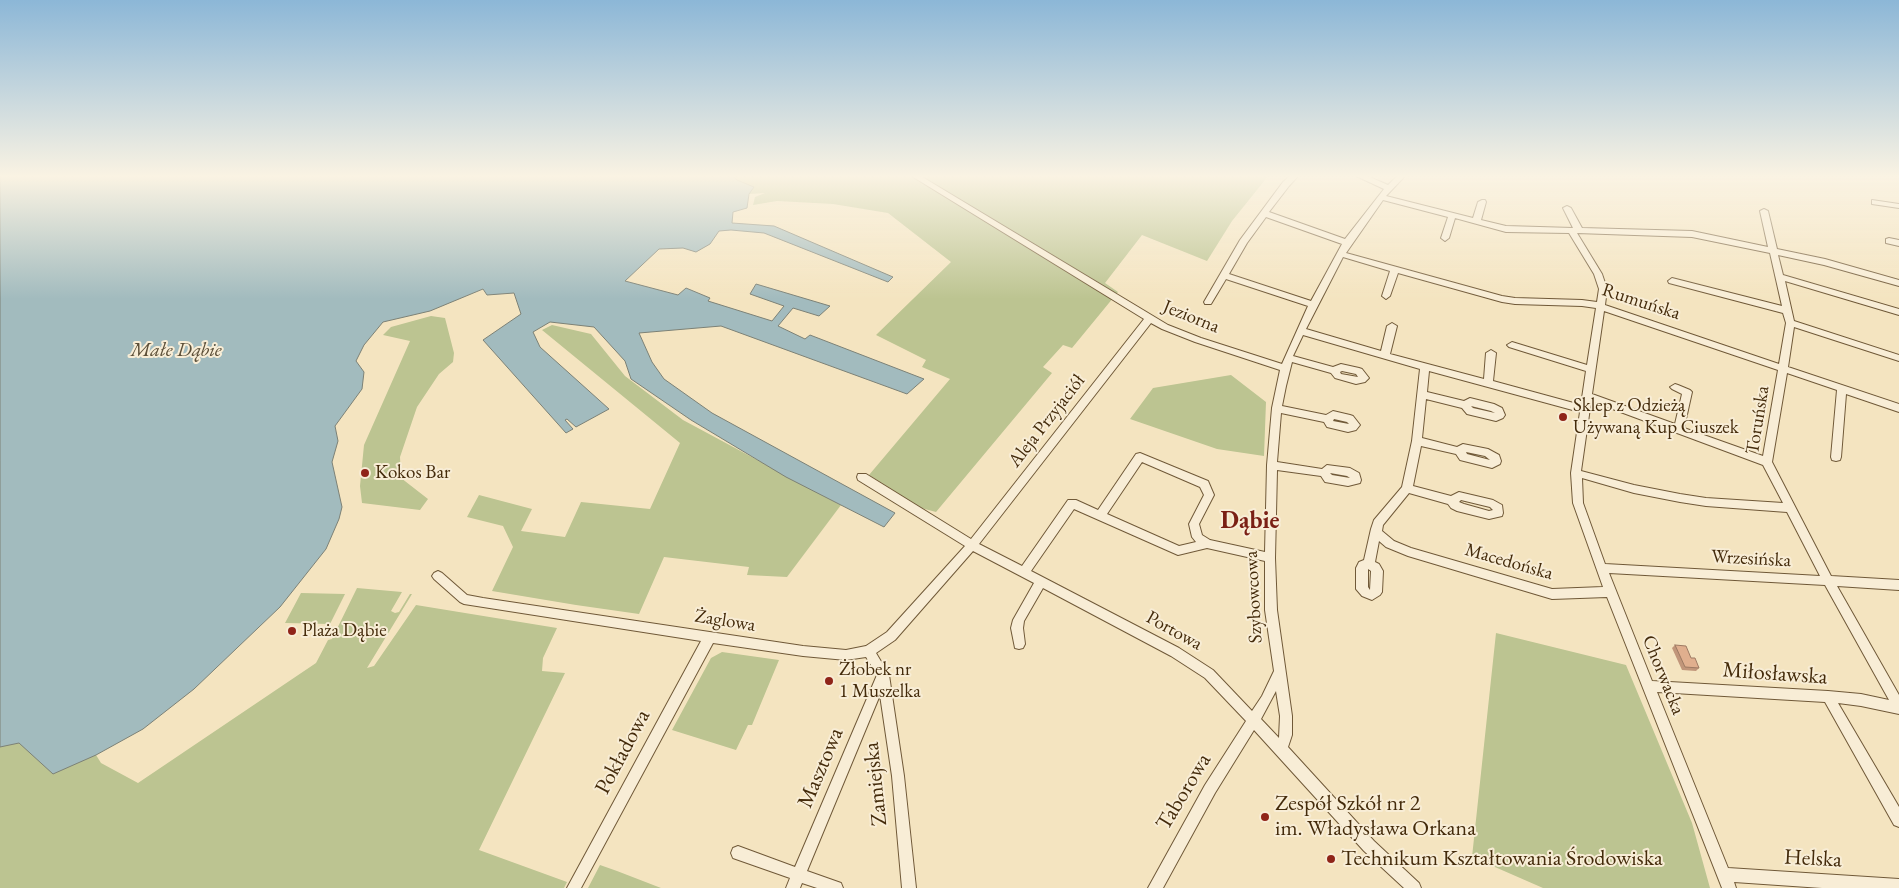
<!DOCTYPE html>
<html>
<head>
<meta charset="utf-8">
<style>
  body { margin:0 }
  canvas { display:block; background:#f4e4c0 }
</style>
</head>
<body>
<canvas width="1899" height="888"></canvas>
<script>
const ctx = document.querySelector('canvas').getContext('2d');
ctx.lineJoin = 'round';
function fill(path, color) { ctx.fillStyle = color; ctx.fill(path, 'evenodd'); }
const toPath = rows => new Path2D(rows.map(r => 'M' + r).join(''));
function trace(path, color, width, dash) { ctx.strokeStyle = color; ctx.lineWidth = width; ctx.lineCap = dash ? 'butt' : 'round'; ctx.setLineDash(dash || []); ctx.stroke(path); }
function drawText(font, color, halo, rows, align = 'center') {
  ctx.font = font + ' "EB Garamond",serif'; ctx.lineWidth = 4; ctx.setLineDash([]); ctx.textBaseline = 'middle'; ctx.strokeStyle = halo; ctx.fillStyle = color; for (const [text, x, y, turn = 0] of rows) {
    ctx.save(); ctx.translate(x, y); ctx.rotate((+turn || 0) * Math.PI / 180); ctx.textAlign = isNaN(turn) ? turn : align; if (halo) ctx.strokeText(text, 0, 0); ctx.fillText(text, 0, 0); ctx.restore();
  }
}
const green = toPath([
  [722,175,1269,175,1232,221,1207,261,1142,235,1105,283,1118,292,1072,348,1063,345,1043,367,1052,373,936,512,921,508,869,475,950,379,922,367,926,360,876,335,951,262,888,213,833,204,777,201,753,205,755,197,765,193,749,194],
  [431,316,445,318,454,353,453,362,439,374,417,407,400,457,401,478,428,499,420,510,362,503,360,486,364,445,410,341,383,335,391,327],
  [552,325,591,334,625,376,683,420,841,505,787,577,747,575,749,567,664,557,639,614,576,605,492,591,513,547,503,526,467,517,479,495,532,509,521,531,565,537,581,502,650,509,680,443,542,330],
  [1231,375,1266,402,1264,456,1217,449,1130,419,1153,388],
  [357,588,402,592,391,611,395,613,399,612,410,594,412,594,367,668,374,666,416,605,557,628,543,658,542,671,565,673,479,850,567,882,564,888,0,888,0,726,96,755,101,763,138,783,316,663,328,640,332,639],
  [301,593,345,594,330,624,285,623],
  [1496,633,1626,665,1692,823,1710,888,1543,888,1472,857],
  [722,652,779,660,752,725,748,725,736,750,672,730,711,658],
  [600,865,617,871,661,888,588,888]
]);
const water = toPath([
  [0,175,732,175,737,180,754,187,749,194,747,208,733,212,732,223,774,226,893,277,888,282,764,233,731,230,719,231,710,244,696,252,683,248,659,249,625,281,678,295,686,288,710,298,708,301,772,321,784,306,750,294,756,284,830,306,819,316,793,308,778,326,805,339,810,335,924,379,907,394,721,326,639,333,652,362,664,379,712,413,895,513,884,527,786,477,691,420,631,379,625,361,594,327,550,322,533,332,540,347,609,409,576,427,567,419,565,420,573,429,566,433,483,340,521,314,514,293,487,295,483,289,430,311,383,322,364,345,356,361,364,372,362,389,335,426,338,441,332,462,342,507,339,519,326,549,280,607,194,689,143,729,96,755,53,774,19,743,0,747,0,175]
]);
const minor = toPath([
  [910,175,919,175,1168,325,1201,338,1282,364,1308,306,1226,279,1211,304,1205,304,1204,302,1240,240,1283,182,1291,175,1299,175,1289,186,1269,212,1345,239,1384,189,1354,175,1365,175,1388,185,1398,175,1406,175,1386,196,1473,218,1478,202,1482,200,1485,200,1486,202,1481,220,1506,226,1573,228,1563,208,1567,206,1571,208,1582,228,1692,231,1768,247,1760,211,1764,209,1768,211,1777,249,1825,259,1899,280,1899,286,1824,265,1778,255,1783,275,1899,309,1899,315,1785,281,1794,321,1899,355,1899,361,1794,327,1788,367,1899,404,1899,412,1846,394,1841,457,1840,460,1836,461,1832,460,1831,457,1837,390,1787,373,1772,462,1831,576,1899,580,1899,590,1837,586,1899,695,1899,714,1861,706,1838,703,1899,807,1899,827,1894,825,1825,702,1657,692,1728,868,1899,879,1899,888,1822,888,1734,882,1736,888,1722,888,1607,597,1552,599,1408,556,1386,547,1379,541,1375,562,1379,564,1383,571,1382,592,1380,595,1372,600,1362,596,1356,589,1356,568,1359,562,1364,560,1371,529,1374,520,1402,487,1412,441,1420,369,1303,335,1293,356,1333,367,1341,364,1359,368,1362,369,1369,378,1365,382,1356,384,1335,378,1331,373,1292,362,1286,386,1282,406,1326,415,1333,411,1350,415,1353,416,1360,425,1356,430,1348,432,1327,427,1324,422,1281,413,1277,462,1322,469,1327,465,1350,468,1359,473,1361,480,1360,483,1348,486,1325,482,1321,476,1277,470,1275,558,1277,610,1292,716,1292,735,1288,747,1374,841,1419,883,1421,888,1404,888,1364,851,1254,730,1215,793,1163,888,1148,888,1205,785,1246,721,1205,678,1171,656,1043,588,1024,621,1023,628,1025,644,1023,648,1019,649,1015,648,1011,628,1013,620,1034,583,973,551,895,640,876,653,889,675,904,776,916,888,902,888,892,776,880,695,807,871,841,883,843,888,817,888,802,883,800,888,786,888,790,878,733,858,731,853,733,848,738,846,795,867,877,675,866,657,846,660,803,656,713,643,581,888,567,888,701,641,464,604,460,602,434,579,432,576,434,573,438,571,442,573,467,595,483,598,803,646,846,650,866,646,887,632,965,546,858,480,857,477,858,474,866,474,971,539,1144,319,910,175],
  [1383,200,1448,217,1441,238,1445,241,1449,238,1455,218,1506,232,1569,233,1594,274,1599,289,1597,302,1582,300,1515,298,1502,296,1346,253,1383,200],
  [1266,217,1342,244,1311,301,1229,274,1247,243,1266,217],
  [1577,233,1692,237,1770,253,1782,306,1672,278,1668,281,1669,283,1783,313,1786,323,1779,364,1605,305,1607,289,1602,274,1577,233],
  [1343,257,1390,271,1382,296,1386,299,1390,296,1398,273,1502,302,1515,304,1582,306,1596,308,1587,365,1512,342,1507,345,1509,347,1586,371,1581,405,1493,381,1496,353,1491,350,1486,353,1484,379,1390,354,1397,326,1392,323,1387,326,1381,351,1306,329,1343,257],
  [1604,311,1778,370,1763,456,1684,428,1692,392,1690,390,1678,385,1675,384,1670,387,1672,389,1682,394,1675,424,1592,394,1604,311],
  [1151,323,1162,329,1195,342,1280,370,1272,408,1267,465,1265,552,1210,540,1202,535,1199,524,1214,495,1208,481,1140,453,1136,454,1098,510,1076,500,1068,500,1022,566,979,544,1151,323],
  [1342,371,1356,374,1358,377,1341,374,1340,372,1342,371],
  [1429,371,1580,412,1571,473,1573,503,1603,587,1552,589,1411,548,1394,541,1382,531,1383,525,1409,493,1448,504,1451,508,1457,511,1489,519,1502,516,1503,513,1502,505,1493,500,1459,492,1451,496,1413,486,1421,446,1456,454,1460,460,1492,468,1500,464,1501,461,1499,455,1488,449,1463,444,1457,447,1422,438,1426,399,1462,408,1467,414,1496,421,1503,418,1505,415,1502,408,1494,404,1470,398,1464,401,1427,392,1429,371],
  [1591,401,1763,465,1783,503,1706,498,1680,494,1634,485,1581,471,1591,401],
  [1471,406,1491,411,1495,413,1473,408,1471,406],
  [1334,419,1347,422,1349,424,1333,421,1334,419],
  [1466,452,1485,456,1490,460,1467,454,1466,452],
  [1142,462,1200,487,1204,495,1189,524,1192,537,1196,542,1179,546,1107,514,1142,462],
  [1330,473,1347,476,1350,478,1332,475,1330,473],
  [1582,478,1634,493,1680,502,1706,506,1787,512,1820,576,1605,564,1583,503,1582,478],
  [1461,500,1490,507,1493,510,1489,511,1464,504,1459,502,1461,500],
  [1074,509,1178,555,1207,548,1265,561,1265,610,1274,671,1262,696,1252,711,1213,670,1179,648,1031,571,1074,509],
  [1368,569,1371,571,1370,590,1368,587,1368,569],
  [1609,573,1825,585,1889,700,1861,694,1828,691,1652,681,1609,573],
  [1276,691,1280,716,1279,738,1261,719,1276,691],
  [1872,200,1899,204,1899,208,1872,204,1872,200],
  [1889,238,1899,240,1899,246,1886,243,1886,239,1889,238]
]);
const wall = toPath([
  [1675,645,1699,668,1696,671,1682,670,1672,648]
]);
const building = toPath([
  [1675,645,1686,646,1691,658,1695,658,1699,668,1685,667,1675,645]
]);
const markers = [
  [1563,417,5,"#8f2418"],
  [365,473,5,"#8f2418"],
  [292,631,5,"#8f2418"],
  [829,681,5,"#8f2418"],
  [1265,817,5,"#8f2418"],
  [1331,859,5,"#8f2418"]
];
const streetNames = [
  ["Rumuńska",1641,302,18],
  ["Jeziorna",1191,317,22],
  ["Toruńska",1758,420,-81],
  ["Aleja Przyjaciół",1047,421,-52],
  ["Wrzesińska",1751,559,3],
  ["Macedońska",1509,562,16],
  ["Szybowcowa",1254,597,-93],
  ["Żaglowa",725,621,9],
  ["Portowa",1174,631,29],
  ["Chorwacka",1663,675,68]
];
const poiNames = [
  ["Sklep z Odzieżą",1573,406],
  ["Używaną Kup Ciuszek",1573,428],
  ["Kokos Bar",375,473],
  ["Plaża Dąbie",302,631],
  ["Żłobek nr",839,670],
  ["1 Muszelka",839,692]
];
const waterNames = [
  ["Małe Dąbie",176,351]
];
const nearStreetnames = [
  ["Miłosławska",1775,674,4],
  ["Pokładowa",623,752,-62],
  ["Masztowa",821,768,-67],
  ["Zamiejska",876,784,-96],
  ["Taborowa",1184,792,-59],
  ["Helska",1813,859,3]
];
const nearPoinames = [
  ["Zespół Szkół nr 2",1275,804],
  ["im. Władysława Orkana",1275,829],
  ["Technikum Kształtowania Środowiska",1341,859]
];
const districtNames = [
  ["Dąbie",1250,521]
];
fill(green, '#bcc491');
fill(water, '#a2bbbe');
trace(water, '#7c8176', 1);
trace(minor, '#705938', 2);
fill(minor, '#f8edd6');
fill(wall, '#c1967a');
fill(building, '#e0af8e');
trace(building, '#9d7a63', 1);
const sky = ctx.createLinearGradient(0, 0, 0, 299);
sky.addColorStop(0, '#8cb7d7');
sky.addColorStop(0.59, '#faf3e3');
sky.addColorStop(1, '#faf3e300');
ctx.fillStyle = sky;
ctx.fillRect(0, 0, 1899, 299);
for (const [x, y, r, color] of markers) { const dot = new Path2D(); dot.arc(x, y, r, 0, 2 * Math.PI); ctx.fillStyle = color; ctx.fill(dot); trace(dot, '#f8edd6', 2); }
drawText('19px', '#442b0b', '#f8edd6', streetNames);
drawText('19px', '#442b0b', '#f8edd6', poiNames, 'left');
drawText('italic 20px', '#5c4f38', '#f8edd6', waterNames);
drawText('22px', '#442b0b', '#f8edd6', nearStreetnames);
drawText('22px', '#442b0b', '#f8edd6', nearPoinames, 'left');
drawText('bold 24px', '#7a1f14', '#f8edd6', districtNames);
</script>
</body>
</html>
